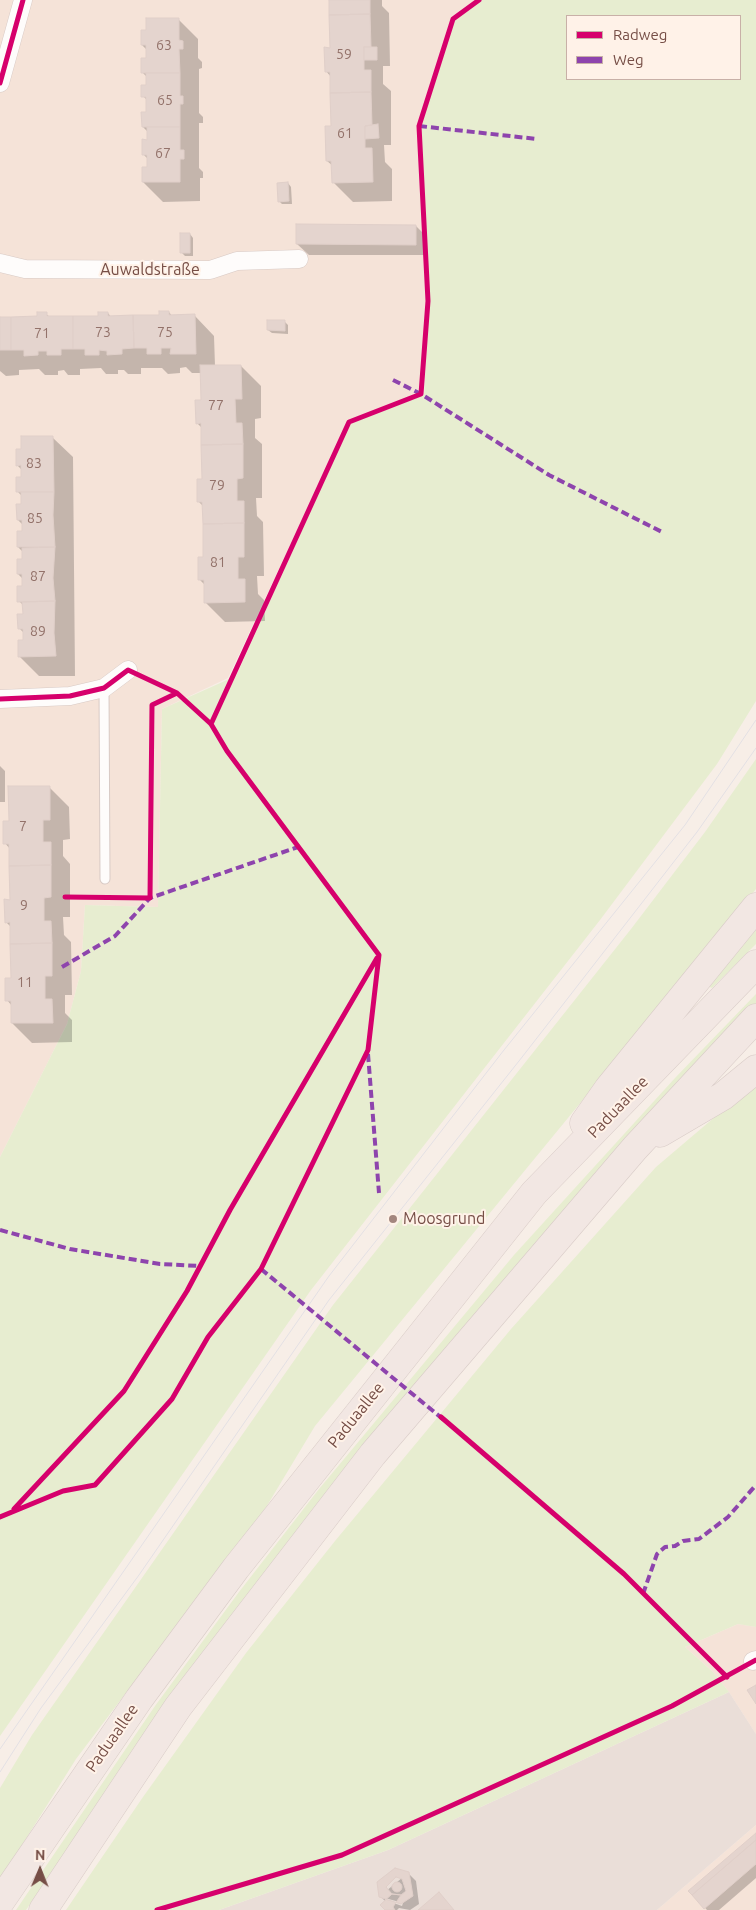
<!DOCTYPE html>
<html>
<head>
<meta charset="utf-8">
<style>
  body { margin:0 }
  #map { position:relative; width:756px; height:1910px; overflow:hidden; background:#f7eee7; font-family:Ubuntu,sans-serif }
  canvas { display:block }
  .legend { position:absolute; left:566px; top:15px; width:175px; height:65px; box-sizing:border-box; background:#fff2e8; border:1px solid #c8b0a7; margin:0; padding:6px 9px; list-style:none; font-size:15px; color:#764e46 }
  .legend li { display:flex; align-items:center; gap:10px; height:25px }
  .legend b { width:25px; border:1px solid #c8b0a7 }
  .north { position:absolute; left:15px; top:1845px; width:50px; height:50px; -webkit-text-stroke:4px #fff2e8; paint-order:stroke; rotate:1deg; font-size:14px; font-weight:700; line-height:20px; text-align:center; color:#764e46 }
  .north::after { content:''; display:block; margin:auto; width:18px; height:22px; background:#764e46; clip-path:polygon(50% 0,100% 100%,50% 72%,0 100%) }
</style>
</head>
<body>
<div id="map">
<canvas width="756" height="1910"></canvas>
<ul class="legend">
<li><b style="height:6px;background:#d6006c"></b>Radweg</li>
<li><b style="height:6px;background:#8e44ad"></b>Weg</li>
</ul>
<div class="north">N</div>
</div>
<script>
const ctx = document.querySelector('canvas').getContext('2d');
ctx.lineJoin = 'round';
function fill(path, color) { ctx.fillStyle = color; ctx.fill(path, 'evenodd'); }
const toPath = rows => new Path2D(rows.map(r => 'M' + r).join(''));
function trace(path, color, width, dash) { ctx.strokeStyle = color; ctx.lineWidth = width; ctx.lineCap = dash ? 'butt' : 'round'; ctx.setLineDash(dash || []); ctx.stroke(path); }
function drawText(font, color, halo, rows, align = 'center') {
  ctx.font = font + ' Ubuntu,sans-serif'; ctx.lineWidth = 4; ctx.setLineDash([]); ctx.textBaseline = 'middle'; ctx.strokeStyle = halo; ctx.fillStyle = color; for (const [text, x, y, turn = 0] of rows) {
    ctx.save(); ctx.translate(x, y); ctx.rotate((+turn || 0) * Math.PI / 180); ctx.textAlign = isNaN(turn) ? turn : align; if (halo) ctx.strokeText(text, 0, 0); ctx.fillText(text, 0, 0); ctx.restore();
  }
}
const residential = toPath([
  [0,0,477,0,451,18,418,125,426,301,420,393,348,421,228,678,162,709,158,907,85,905,81,971,67,1024,0,1157],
  [738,1624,756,1627,756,1734,729,1692,713,1672,685,1647],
  [756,1825,756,1910,657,1910]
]);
const industrial = toPath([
  [729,1692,756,1734,756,1825,657,1910,219,1910,388,1850]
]);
const green = toPath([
  [482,0,756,0,756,701,717,764,600,920,311,1290,0,1736,0,1157,67,1024,81,971,85,905,158,907,162,709,236,676,350,424,424,395,429,300,421,125,454,19],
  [740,16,740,79,567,79,567,16],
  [756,759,756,889,315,1426,265,1509,76,1759,0,1880,0,1788,32,1735,333,1305,631,929,705,832],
  [756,923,756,944,712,988,705,985],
  [756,994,756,1006,519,1262,379,1429,160,1714,26,1910,16,1910,155,1706,239,1592,319,1489,514,1255,675,1078],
  [756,1082,756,1627,738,1624,685,1647,713,1672,729,1692,388,1850,219,1910,66,1910,143,1797,246,1653,335,1541,511,1329,656,1167]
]);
const shadow = toPath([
  [330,0,382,0,382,6,389,13,390,66,383,66,383,84,391,91,391,145,384,145,385,162,392,169,392,201,353,202,333,182,333,166,327,161,332,127,331,77,326,71,331,49],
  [178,19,198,39,198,58,202,62,202,68,199,69,199,113,203,117,203,123,199,123,199,168,203,172,203,178,200,178,200,201,163,202,143,182,148,168,148,159,143,154,148,141,148,132,143,127,148,113,148,101,143,96,148,86,147,77,142,72,147,59,147,50,142,45,147,31],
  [288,183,291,187,292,204,282,204,279,201],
  [416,226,427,237,427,255,309,255,297,244],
  [190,234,193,238,193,256,185,256,181,252],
  [169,312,172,316,195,316,214,336,215,366,241,366,261,386,261,418,255,419,255,438,262,444,262,498,256,498,257,516,263,522,264,576,257,576,258,594,264,600,265,621,225,622,205,602,205,585,200,580,205,559,204,507,198,501,203,480,202,428,197,423,202,401,201,373,192,373,186,367,180,368,180,373,168,374,162,368,141,368,141,374,128,374,124,370,118,370,118,374,106,374,101,368,80,369,80,375,68,375,64,370,58,371,58,375,45,375,39,369,19,370,19,375,6,376,0,371,0,318,38,318,46,314,50,317,99,317,108,313,111,317,160,316],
  [285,322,288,325,288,334,272,333,268,330],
  [53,438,73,457,75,676,39,676,19,656,24,642,24,633,19,628,24,615,24,606,19,601,24,587,23,579,18,574,23,560,23,552,18,547,23,533,23,525,18,520,23,506,23,497,18,492,23,478,22,470,17,465,22,450],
  [0,766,5,771,5,802,0,802],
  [49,787,69,807,70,839,63,840,63,856,70,864,70,917,63,917,64,935,71,942,72,995,65,995,65,1013,72,1020,72,1042,32,1043,12,1023,12,1006,7,1000,12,979,11,927,6,922,11,901,10,849,5,843,10,822],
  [756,1834,756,1878,719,1910,707,1910,690,1891],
  [408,1873,416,1881,419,1904,410,1910,399,1908,397,1910,387,1910,385,1901,380,1896],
  [385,1898,403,1903,402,1906,385,1900]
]);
const building = toPath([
  [329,0,370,0,370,14,329,15,329,0],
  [370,14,371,47,364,47,364,70,371,70,371,92,330,93,330,72,325,72,324,47,330,48,329,15,370,14],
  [146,18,179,18,179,40,183,41,183,49,179,49,180,73,141,73,141,58,146,58,146,45,141,45,141,30,146,30,146,18],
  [364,47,377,47,377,60,364,60,364,47],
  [146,73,180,73,180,96,183,96,183,104,180,104,180,127,142,127,141,112,146,112,146,97,141,97,141,85,146,85,146,73],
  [371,92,372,125,365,126,365,148,372,148,373,182,332,183,331,161,326,161,325,126,331,126,330,93,371,92],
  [378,124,379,138,365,139,365,126,378,124],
  [147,127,180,127,180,150,184,150,184,159,180,159,180,182,142,182,142,167,147,167,147,155,142,155,142,139,147,140,147,127],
  [288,182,289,201,278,202,277,183,288,182],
  [296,224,416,225,416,245,296,244,296,224],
  [180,233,190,233,190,253,180,253,180,233],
  [159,311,169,311,169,315,195,314,196,354,170,354,171,348,161,348,161,354,147,354,147,348,134,348,133,315,159,315,159,311],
  [37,312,47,312,47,316,73,316,73,349,61,349,61,355,47,355,47,351,38,351,38,355,24,356,24,350,11,350,11,317,37,316,37,312],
  [98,312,108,312,108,316,133,315,134,348,122,349,122,354,107,355,107,351,99,350,99,355,85,355,85,349,73,349,73,316,98,316,98,312],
  [0,317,11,317,11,350,0,350,0,317],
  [267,320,285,320,285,331,267,330,267,320],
  [200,365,241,365,242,399,235,399,236,423,242,423,243,444,201,445,201,423,196,424,195,400,201,400,200,365],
  [21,436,53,436,54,492,16,492,16,477,21,477,21,465,16,466,16,449,21,449,21,436],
  [243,444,243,478,237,479,237,501,244,501,244,523,203,524,202,502,197,502,197,479,202,479,201,445,243,444],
  [21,492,54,492,53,515,55,547,17,547,17,531,22,531,22,520,17,520,16,504,21,504,21,492],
  [244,523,244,557,238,557,238,579,245,579,245,602,204,603,204,580,198,580,198,557,203,557,203,524,244,523],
  [55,547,53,578,55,601,17,602,17,586,22,586,22,574,17,574,17,559,22,559,22,548,55,547],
  [55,601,54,633,56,656,18,657,18,640,23,640,23,629,18,629,17,614,23,614,22,602,55,601],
  [8,786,50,786,50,820,43,820,43,842,51,842,51,865,9,866,9,844,3,844,3,821,9,821,8,786],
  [51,865,51,897,44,898,44,921,51,921,52,943,10,944,10,922,5,923,4,899,10,900,9,866,51,865],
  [52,943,52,976,45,976,45,999,52,999,53,1023,11,1023,11,1001,5,1001,5,978,11,978,10,944,52,943],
  [756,1685,756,1704,747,1690,756,1685],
  [756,1833,756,1840,692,1895,688,1891,756,1833],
  [756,1840,756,1864,704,1909,692,1895,756,1840],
  [395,1868,409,1872,413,1896,401,1904,379,1897,377,1882,395,1868],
  [396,1877,402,1879,406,1891,401,1895,392,1894,386,1887,396,1877],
  '392 1887a5 5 0 1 1 10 0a5 5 0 1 1-10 0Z',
  [439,1892,454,1910,418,1910,439,1892],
  [392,1894,401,1895,393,1907,395,1910,385,1910,380,1905,392,1894]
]);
const service = toPath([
  [104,688,105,879]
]);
const minor = toPath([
  [0,83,23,0],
  [0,263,25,269,210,270,237,261,299,259],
  [0,699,70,696,104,688,128,670],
  [753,1661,756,1660]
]);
const trunk = toPath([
  [584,1123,608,1089,756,907],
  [660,1133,723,1096,756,1069],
  [0,1902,139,1699,236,1568,534,1193,756,964],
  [43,1910,178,1707,373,1454,635,1148,756,1018]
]);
const tram = toPath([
  [0,1749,329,1276,504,1050,685,825,756,720],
  [0,1772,41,1708,139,1575,329,1300,519,1061,697,832,756,748]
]);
const quiet = toPath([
  [419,126,537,139],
  [393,380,421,394,549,475,664,533],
  [62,967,115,936,150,898,298,847],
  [368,1054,379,1193],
  [0,1230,70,1249,160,1264,200,1266],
  [261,1269,444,1420],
  [643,1594,657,1554,665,1547,675,1546,683,1541,699,1539,728,1517,756,1485]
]);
const cycleway = toPath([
  [0,83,23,0],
  [0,699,70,696,104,688,128,670,177,693,211,724,227,751,379,955,368,1050,261,1269,208,1337,172,1399,95,1485,63,1491,0,1517],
  [211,724,349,422,421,394,428,301,419,126,453,19,479,0],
  [65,897,150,898,152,705,177,693],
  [441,1417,624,1574,727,1677],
  [14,1509,124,1391,187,1291,230,1210,377,958],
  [157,1910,342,1855,672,1706,756,1660]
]);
const markers = [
  [393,1219,5,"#a3867e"]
];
const numberNames = [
  ["63",164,45],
  ["59",344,54],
  ["65",165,100],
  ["61",345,133],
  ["67",163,153],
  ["73",103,332],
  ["75",165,332],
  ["71",42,333],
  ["77",216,405],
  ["83",34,463],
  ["79",217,485],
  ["85",35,518],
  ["81",218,562],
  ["87",38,576],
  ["89",38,631],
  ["7",23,826],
  ["9",24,905],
  ["11",25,982]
];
const streetNames = [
  ["Auwaldstraße",150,270],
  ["Paduaallee",618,1107,-46],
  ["Paduaallee",356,1415,-51],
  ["Paduaallee",112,1738,-55]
];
const poiNames = [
  ["Moosgrund",403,1219]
];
fill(residential, '#f5e3d8');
fill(industrial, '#eaded8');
fill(green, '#e7edd0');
fill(shadow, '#0003');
fill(building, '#e4d4ce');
trace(building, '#e0cfc9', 1);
trace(service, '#d8cac5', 11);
trace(minor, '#d8cac5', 19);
trace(trunk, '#d8cbc7', 29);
trace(service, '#fefcfb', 9);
trace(minor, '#fefcfb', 18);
trace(trunk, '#f2e7e3', 28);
trace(tram, '#e3e0e4', 1);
trace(quiet, '#8e44ad', 4, [8, 4]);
trace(cycleway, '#d6006c', 5);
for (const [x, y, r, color] of markers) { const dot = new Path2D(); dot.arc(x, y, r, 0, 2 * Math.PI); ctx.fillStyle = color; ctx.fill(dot); trace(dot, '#fff2e8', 2); }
drawText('14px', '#93726a', null, numberNames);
drawText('16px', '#764e46', '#fff2e8', streetNames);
drawText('16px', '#764e46', '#fff2e8', poiNames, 'left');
</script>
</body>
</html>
